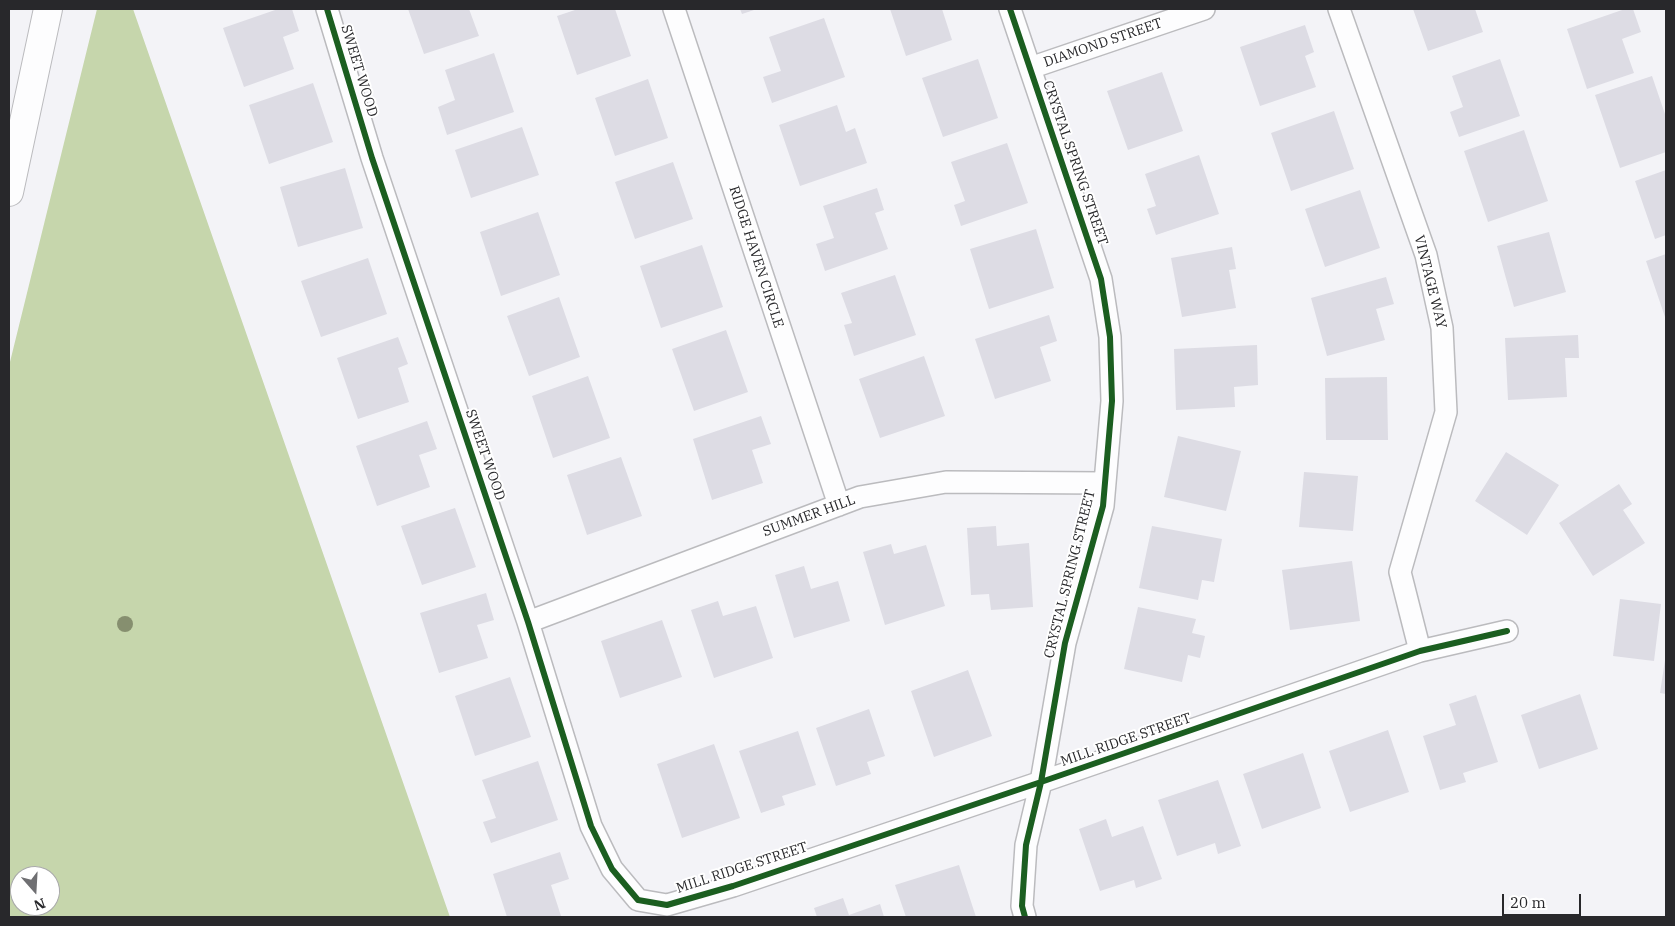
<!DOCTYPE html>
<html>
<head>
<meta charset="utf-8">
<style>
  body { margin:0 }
  #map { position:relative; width:1675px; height:926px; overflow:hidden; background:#f3f3f7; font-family:"IBM Plex Serif",serif }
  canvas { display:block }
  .frame { position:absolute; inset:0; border:10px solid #28282b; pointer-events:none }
  .north { position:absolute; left:10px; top:866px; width:50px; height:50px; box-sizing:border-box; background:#fff; border:1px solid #a9a9aa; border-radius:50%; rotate:161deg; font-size:14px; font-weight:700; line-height:20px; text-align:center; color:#28282b }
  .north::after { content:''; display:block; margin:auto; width:18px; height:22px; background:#6f6f72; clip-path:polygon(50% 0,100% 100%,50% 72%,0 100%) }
  .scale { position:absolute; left:1502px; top:894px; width:79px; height:22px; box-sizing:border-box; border:2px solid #28282b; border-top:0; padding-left:6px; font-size:15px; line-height:18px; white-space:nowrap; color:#28282b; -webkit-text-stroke:4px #fff; paint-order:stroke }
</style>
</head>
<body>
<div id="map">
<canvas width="1675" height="926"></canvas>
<div class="frame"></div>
<div class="north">N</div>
<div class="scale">20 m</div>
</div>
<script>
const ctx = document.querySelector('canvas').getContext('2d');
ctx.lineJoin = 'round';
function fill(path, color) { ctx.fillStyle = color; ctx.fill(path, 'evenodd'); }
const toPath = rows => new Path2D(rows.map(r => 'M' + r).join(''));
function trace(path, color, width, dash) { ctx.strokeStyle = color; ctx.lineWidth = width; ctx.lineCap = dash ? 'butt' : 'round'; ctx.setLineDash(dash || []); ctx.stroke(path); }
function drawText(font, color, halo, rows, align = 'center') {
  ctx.font = font + ' "IBM Plex Serif",serif'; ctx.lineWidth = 4; ctx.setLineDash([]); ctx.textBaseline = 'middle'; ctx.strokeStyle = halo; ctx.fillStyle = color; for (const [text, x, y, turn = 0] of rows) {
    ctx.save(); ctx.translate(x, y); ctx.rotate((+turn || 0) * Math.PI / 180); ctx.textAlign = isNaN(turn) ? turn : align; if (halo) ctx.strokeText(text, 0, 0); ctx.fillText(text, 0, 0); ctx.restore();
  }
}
const forest = toPath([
  [97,9,133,9,450,917,9,917,9,366],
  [20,876,50,876,50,906,20,906]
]);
const building = toPath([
  [278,9,292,9,299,31,283,37,294,69,244,87,223,28],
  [408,9,469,9,479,36,424,54],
  [578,9,615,9,631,56,577,75,557,16],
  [740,9,757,9,742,14],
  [890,9,942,9,952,40,906,56],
  [1413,9,1475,9,1483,32,1428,51],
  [1625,9,1633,9,1641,32,1622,39,1634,73,1587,89,1567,29],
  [824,18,845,77,772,103,763,77,781,71,769,37],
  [1305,25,1314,52,1305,56,1316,87,1260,106,1240,47],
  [494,53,514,112,447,135,438,107,455,100,445,70],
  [978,59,998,118,943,137,922,78],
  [1500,59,1520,116,1459,137,1450,112,1463,107,1452,76],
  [1162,72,1183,131,1128,150,1107,91],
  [1652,76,1666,117,1666,152,1620,168,1595,95],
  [648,79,668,138,615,156,595,98],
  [313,83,333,142,269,164,249,105],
  [837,105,846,132,855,128,867,163,800,186,779,125],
  [1334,111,1354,169,1291,191,1271,133],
  [522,127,539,175,471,198,455,150],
  [1524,130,1548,201,1488,222,1464,151],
  [1007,143,1028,203,961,226,954,205,965,201,951,162],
  [1199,155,1219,214,1156,235,1147,209,1156,206,1145,174],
  [673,162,693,219,635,239,615,182],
  [345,168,363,228,298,247,280,187],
  [1666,170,1666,235,1655,239,1635,181],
  [877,188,884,210,875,213,888,249,825,271,816,244,834,238,823,206],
  [1360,190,1380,248,1325,267,1305,209],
  [538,212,560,275,501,296,480,232],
  [1036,229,1054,288,989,309,970,249],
  [1549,232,1566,292,1514,307,1497,246],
  [702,245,723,307,661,328,640,266],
  [1232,247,1236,269,1229,270,1236,308,1182,317,1171,258],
  [1666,254,1666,320,1646,261],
  [368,258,387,314,321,337,301,281],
  [895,275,916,335,854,356,844,325,852,323,841,293],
  [1386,277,1394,304,1376,309,1385,340,1327,356,1311,298],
  [559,297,580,357,529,376,507,316],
  [1049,315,1057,341,1040,347,1051,381,995,399,975,339],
  [726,330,748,392,694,411,672,349],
  [1578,335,1579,358,1565,358,1567,397,1508,400,1505,338],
  [398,337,408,364,398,368,409,402,358,419,337,358],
  [1257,345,1258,385,1234,387,1235,407,1176,410,1174,349],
  [924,356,945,416,880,438,859,379],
  [588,376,610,438,553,458,532,396],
  [1387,377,1388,440,1326,440,1325,378],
  [761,416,771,444,752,450,763,483,712,500,693,439],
  [427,421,437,449,419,455,430,487,377,506,356,446],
  [1178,436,1241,451,1226,511,1164,497],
  [1506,452,1559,485,1527,535,1475,501],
  [621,457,642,516,587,535,567,475],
  [1304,472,1358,476,1353,531,1299,527],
  [1619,484,1632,504,1623,510,1645,543,1593,576,1559,523],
  [455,508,476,567,422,585,401,526],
  [996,526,997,546,1029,543,1033,607,991,610,989,594,971,595,967,528],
  [1152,526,1222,539,1214,582,1202,580,1198,600,1139,588],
  [891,544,894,554,926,545,945,606,885,625,863,552],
  [1352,561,1360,621,1290,630,1282,570],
  [804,566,811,589,838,581,850,621,794,638,775,575],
  [486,593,494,620,477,625,488,658,439,673,420,613],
  [1620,599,1661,604,1654,661,1613,656],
  [718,601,723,616,756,606,773,658,714,678,691,610],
  [1138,607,1196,619,1192,633,1205,636,1200,658,1188,655,1182,682,1124,669],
  [662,620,682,677,620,698,601,641],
  [1665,660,1666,660,1666,694,1660,693],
  [968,670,992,736,934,757,911,691],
  [510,677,531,737,475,756,455,696],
  [1580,694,1598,749,1539,769,1521,715],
  [1476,695,1498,762,1463,773,1466,782,1440,790,1423,736,1456,725,1449,704],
  [869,709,885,756,867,762,871,774,836,786,816,728],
  [1388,730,1409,792,1350,812,1329,751],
  [798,731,816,785,782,796,785,805,761,813,739,751],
  [714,744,740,818,682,838,657,764],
  [1303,753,1321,808,1262,829,1243,774],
  [538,761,558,820,491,843,483,822,496,818,482,780],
  [1218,780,1241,846,1218,854,1215,843,1177,856,1158,800],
  [1106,819,1112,837,1143,826,1162,879,1136,888,1134,880,1100,891,1079,829],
  [560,852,569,879,551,885,561,916,507,917,493,874],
  [959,865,976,917,906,917,895,885],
  [843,898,849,915,880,904,884,917,817,917,814,908]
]);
const minor = toPath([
  [327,9,372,158,528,622,591,826,612,869,638,900,667,905,733,886,1041,782,1420,651,1507,631],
  [674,9,839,505],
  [1010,9,1101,279,1110,337,1112,401,1103,506,1065,643,1041,782,1026,845,1022,906,1025,917],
  [1339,9,1426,255,1442,328,1446,412,1400,572,1420,651],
  [1030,68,1204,9],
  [528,622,860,497,946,482,1105,483]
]);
const secondary = toPath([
  [9,192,48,9]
]);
const cycleway = toPath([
  [327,9,372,158,528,622,591,826,612,869,638,900,667,905,733,886,1041,782,1420,651,1507,631],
  [1010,9,1101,279,1110,337,1112,401,1103,506,1065,643,1041,782,1026,845,1022,906,1025,917]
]);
const trees = [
  [125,624]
];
const streetNames = [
  ["DIAMOND STREET",1103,43,-19],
  ["SWEET WOOD",359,71,73],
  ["CRYSTAL SPRING STREET",1075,163,71],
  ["RIDGE HAVEN CIRCLE",756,257,72],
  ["VINTAGE WAY",1430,282,76],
  ["SWEET WOOD",485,455,71],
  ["SUMMER HILL",809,516,-20],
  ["CRYSTAL SPRING STREET",1070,574,-76],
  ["MILL RIDGE STREET",1126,740,-19],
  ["MILL RIDGE STREET",742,868,-18]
];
fill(forest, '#c6d6ac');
fill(building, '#dddce4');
trace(minor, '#bbbbbe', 24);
trace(secondary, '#bbbbbe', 30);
trace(minor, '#fdfdfe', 21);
trace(secondary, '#fdfdfe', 28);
trace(cycleway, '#1b5e20', 6);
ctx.fillStyle = '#868f6f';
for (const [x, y] of trees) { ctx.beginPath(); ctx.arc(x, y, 8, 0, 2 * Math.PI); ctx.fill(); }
drawText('14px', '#28282b', '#fff', streetNames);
</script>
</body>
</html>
